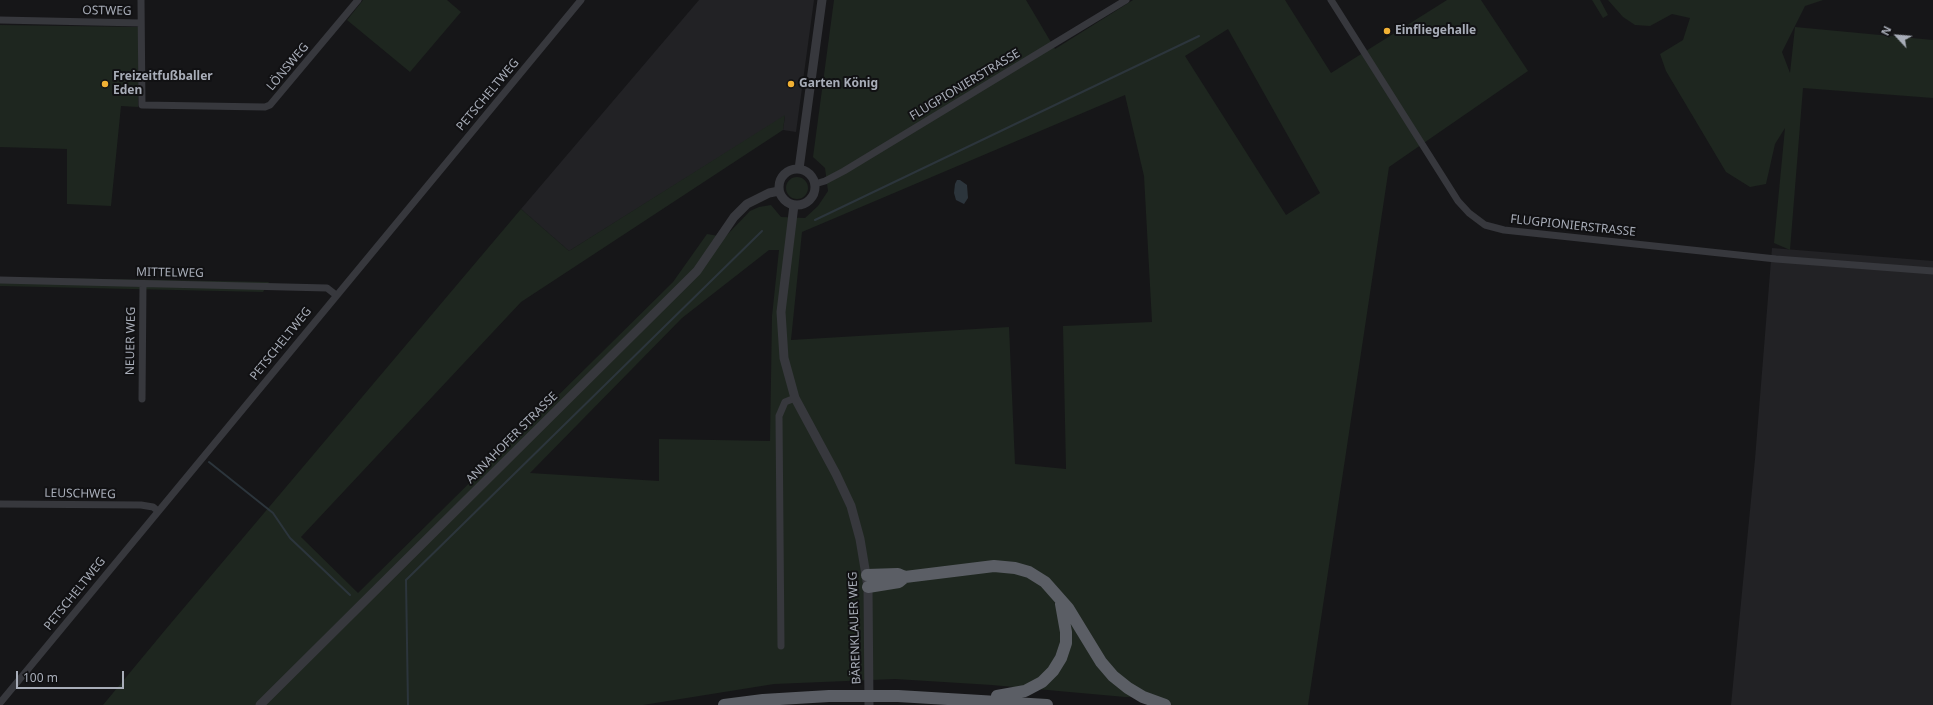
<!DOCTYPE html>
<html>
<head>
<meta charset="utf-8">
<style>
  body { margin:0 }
  #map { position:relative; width:1933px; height:705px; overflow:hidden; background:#161618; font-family:"Noto Sans",sans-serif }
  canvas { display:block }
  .north { position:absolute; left:1877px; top:16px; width:40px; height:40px; -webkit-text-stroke:3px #111113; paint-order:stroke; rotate:296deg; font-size:11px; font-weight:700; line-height:16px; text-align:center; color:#a8adb8 }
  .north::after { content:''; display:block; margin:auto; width:14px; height:18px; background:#a8adb8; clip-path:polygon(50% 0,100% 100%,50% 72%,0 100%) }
  .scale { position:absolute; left:16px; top:671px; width:108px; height:18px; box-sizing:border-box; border:2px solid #a8adb8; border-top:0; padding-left:5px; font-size:12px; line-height:14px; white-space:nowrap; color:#a8adb8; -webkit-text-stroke:3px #111113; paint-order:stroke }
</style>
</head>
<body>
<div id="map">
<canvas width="1933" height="705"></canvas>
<div class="north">N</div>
<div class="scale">100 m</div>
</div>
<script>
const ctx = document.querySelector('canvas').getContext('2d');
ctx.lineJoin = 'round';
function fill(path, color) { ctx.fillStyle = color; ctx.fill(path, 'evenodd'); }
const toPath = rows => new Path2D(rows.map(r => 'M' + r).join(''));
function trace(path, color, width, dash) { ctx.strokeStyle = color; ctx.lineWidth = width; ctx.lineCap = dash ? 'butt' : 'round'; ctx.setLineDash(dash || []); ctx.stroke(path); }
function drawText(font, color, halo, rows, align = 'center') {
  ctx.font = font + ' "Noto Sans",sans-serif'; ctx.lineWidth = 4; ctx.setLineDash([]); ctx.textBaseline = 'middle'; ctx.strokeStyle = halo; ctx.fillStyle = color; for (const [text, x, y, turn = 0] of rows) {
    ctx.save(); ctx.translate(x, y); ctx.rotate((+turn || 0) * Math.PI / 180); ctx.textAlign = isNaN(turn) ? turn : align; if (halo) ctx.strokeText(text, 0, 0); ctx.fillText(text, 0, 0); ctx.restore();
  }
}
const built = toPath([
  [699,0,814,0,796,132,783,130,785,116,569,251,521,209],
  [1772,248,1933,261,1933,705,1731,705,1755,459]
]);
const green = toPath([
  [363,0,447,0,461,12,410,72,347,20],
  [834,0,1026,0,1055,49,1133,0,1285,0,1331,73,1447,0,1481,0,1528,71,1389,167,1308,705,1156,705,1157,696,1125,697,992,685,895,679,774,684,643,705,103,705,166,629,521,209,569,251,785,115,783,130,521,302,301,537,358,593,673,282,707,234,725,237,750,211,759,207,771,205,781,217,805,218,818,206,828,191,825,168,813,157],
  [1228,29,1320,193,1286,215,1185,56],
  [1125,95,1144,176,1152,322,1063,326,1066,469,1015,464,1009,327,791,340,802,232],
  [769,250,779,250,772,316,770,441,659,439,659,481,530,473,682,318],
  [1592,0,1600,0,1608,15,1603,18],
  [1608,0,1823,0,1805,6,1782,52,1790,73,1795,27,1933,40,1933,98,1803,88,1790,250,1774,243,1785,128,1775,144,1766,184,1750,187,1726,172,1666,71,1660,54,1683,40,1690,18,1672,14,1650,26,1635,25,1623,17],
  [0,25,139,27,138,107,121,106,111,206,67,204,67,149,0,147],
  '786 188a11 11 0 1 1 22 0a11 11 0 1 1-22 0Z',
  [0,277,269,282,263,292,0,286]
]);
const water = toPath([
  [957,180,960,180,967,185,968,198,964,204,956,200,954,193,955,184]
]);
const stream = toPath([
  [815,220,1199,36],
  [209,462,273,513,290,538,350,595],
  [408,705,406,580,762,231]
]);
const minor = toPath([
  [141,0,142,105,265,107,270,105,358,0],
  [1331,0,1458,201,1469,213,1485,225,1504,230,1776,259,1933,271],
  [0,20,141,23],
  [815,184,825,181,844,171,1126,0],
  [0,280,327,288,336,295],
  [142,399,143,284],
  [0,504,141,505,153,507,158,511],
  [781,646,779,416,785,402,795,398],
  [0,703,581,0]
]);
const tertiary = toPath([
  '779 187a18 18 0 1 1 36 0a18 18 0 1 1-36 0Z',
  [799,169,822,0],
  [794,205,781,312,784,358,795,398,836,474,851,506,860,539,868,587,869,705],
  [260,705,697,271,734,217,747,204,769,193,779,191]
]);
const trunk = toPath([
  [867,575,898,574,905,577],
  [868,587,899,582,905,577,994,566,1015,568,1029,572,1045,582,1068,608,1101,662,1113,676,1128,688,1143,697,1165,705],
  [997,696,1025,691,1042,682,1053,671,1061,658,1066,643,1066,632,1061,604],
  [724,705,763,700,829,696,898,696,1047,705]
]);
const markers = [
  [1387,31,4,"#f2b134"],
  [105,84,4,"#f2b134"],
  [791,84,4,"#f2b134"]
];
const streetNames = [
  ["OSTWEG",107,11,1],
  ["LÖNSWEG",288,67,-50],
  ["FLUGPIONIERSTRASSE",965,85,-31],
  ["PETSCHELTWEG",488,95,-50],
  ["FLUGPIONIERSTRASSE",1573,226,6],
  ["MITTELWEG",170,273,1],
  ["NEUER WEG",131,341,-89],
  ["PETSCHELTWEG",281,344,-51],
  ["ANNAHOFER STRASSE",512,438,-45],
  ["LEUSCHWEG",80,494,1],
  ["PETSCHELTWEG",75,594,-51],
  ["BÄRENKLAUER WEG",855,628,-92]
];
const poiNames = [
  ["Einfliegehalle",1395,31],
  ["Freizeitfußballer",113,77],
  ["Eden",113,91],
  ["Garten König",799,84]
];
fill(built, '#222225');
fill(green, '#1e261f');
fill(water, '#2c353c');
trace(stream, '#2c353c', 2);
trace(minor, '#37383d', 7);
trace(tertiary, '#37383d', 9);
trace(trunk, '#5b5e65', 12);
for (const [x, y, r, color] of markers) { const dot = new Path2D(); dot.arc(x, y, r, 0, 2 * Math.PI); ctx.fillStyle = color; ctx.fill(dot); trace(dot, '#111113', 1.5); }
drawText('12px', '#a8adb8', '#111113', streetNames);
drawText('bold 12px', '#a8adb8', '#111113', poiNames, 'left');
</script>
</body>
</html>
